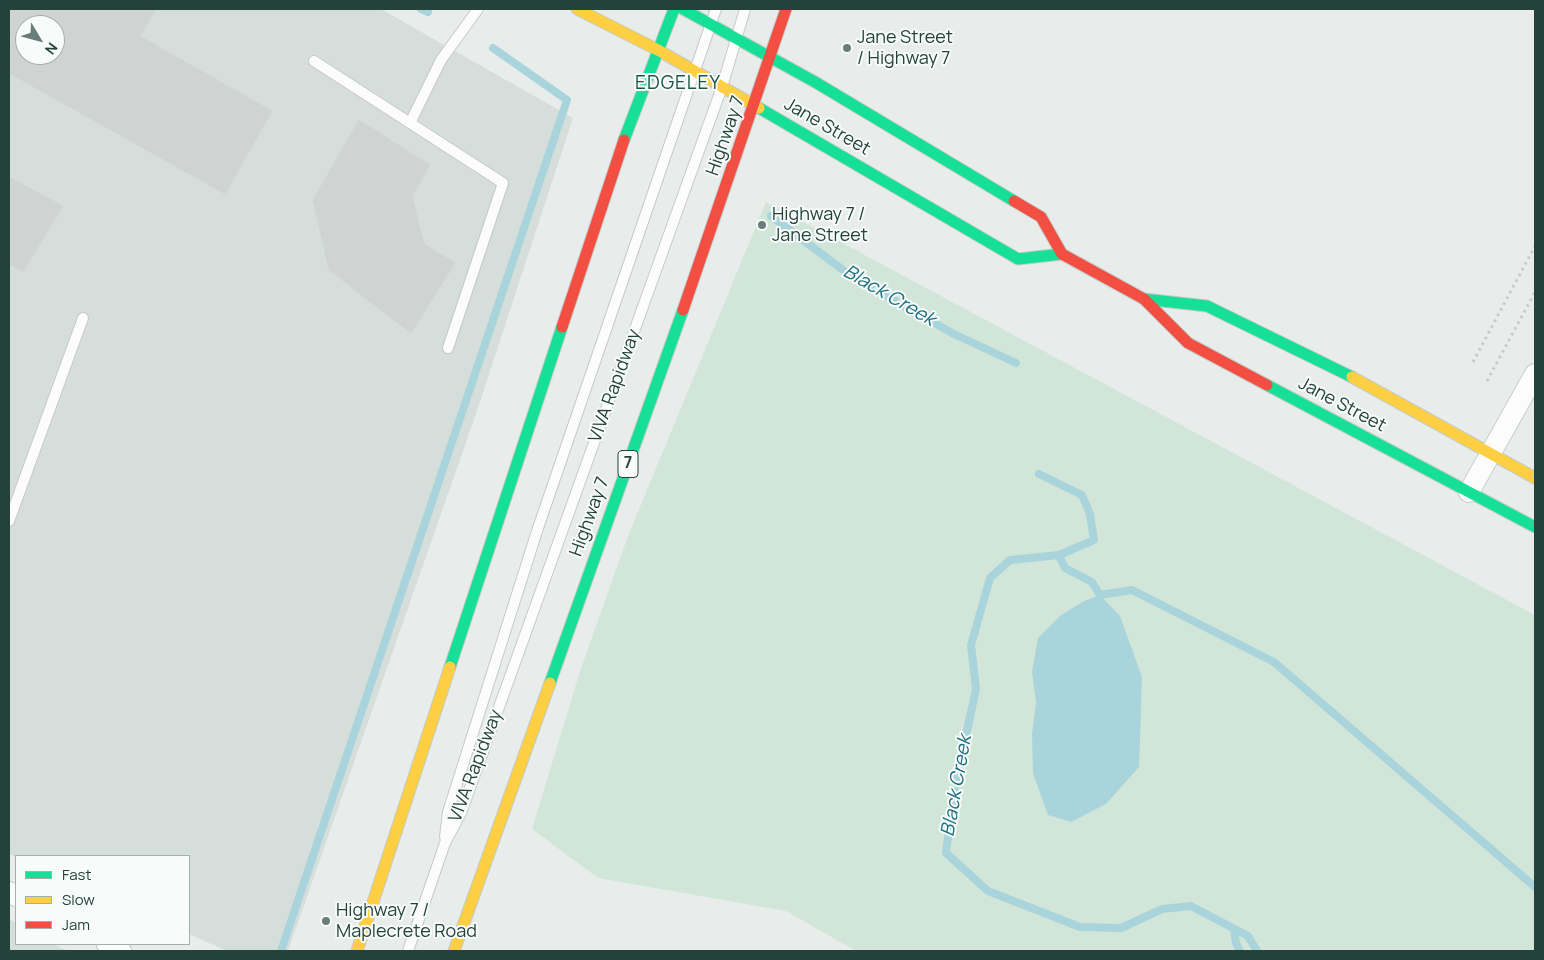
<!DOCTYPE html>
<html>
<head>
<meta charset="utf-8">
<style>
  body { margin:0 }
  #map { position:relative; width:1544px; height:960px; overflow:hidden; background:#e8edeb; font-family:Manrope,sans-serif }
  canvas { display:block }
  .frame { position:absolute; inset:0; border:10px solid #24423a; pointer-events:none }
  .legend { position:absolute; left:15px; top:855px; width:175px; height:90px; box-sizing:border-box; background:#f7fbf9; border:1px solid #a3b1ad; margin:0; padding:6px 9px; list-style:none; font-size:15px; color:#24423a }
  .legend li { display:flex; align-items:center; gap:10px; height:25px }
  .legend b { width:25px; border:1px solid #a3b1ad }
  .north { position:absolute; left:15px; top:15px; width:50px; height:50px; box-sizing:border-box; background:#f7fbf9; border:1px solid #a3b1ad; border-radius:50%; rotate:127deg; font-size:14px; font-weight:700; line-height:20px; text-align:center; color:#24423a }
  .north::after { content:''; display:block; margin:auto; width:18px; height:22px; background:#697e78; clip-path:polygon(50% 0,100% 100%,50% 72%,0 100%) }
</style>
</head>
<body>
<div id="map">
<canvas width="1544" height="960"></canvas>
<div class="frame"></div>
<ul class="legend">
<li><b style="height:6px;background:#16e098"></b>Fast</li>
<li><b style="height:6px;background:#ffcf43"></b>Slow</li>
<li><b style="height:6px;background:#f24e42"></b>Jam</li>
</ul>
<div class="north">N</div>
</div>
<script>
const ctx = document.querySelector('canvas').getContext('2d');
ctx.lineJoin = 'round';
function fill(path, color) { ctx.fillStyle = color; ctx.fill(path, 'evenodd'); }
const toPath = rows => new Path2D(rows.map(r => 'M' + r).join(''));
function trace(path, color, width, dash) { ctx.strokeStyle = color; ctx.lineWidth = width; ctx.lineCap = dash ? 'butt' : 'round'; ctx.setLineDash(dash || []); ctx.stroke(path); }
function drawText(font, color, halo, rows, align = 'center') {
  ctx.font = font + ' Manrope,sans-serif'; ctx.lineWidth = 4; ctx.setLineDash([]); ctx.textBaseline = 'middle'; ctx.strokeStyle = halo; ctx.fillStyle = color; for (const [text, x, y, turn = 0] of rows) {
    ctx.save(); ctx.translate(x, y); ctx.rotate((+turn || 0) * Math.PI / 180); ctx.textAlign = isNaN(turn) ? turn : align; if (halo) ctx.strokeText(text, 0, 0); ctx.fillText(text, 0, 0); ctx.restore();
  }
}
const built = toPath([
  [9,9,381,9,573,118,477,411,288,951,227,951,189,934,189,856,16,857,9,854],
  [25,25,55,25,55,55,25,55],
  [9,919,16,923,16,944,54,944,67,951,9,951]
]);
const green = toPath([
  [766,202,1535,615,1535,951,856,951,786,911,598,878,532,829,581,668,628,536]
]);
const water = toPath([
  [1100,595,1120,616,1142,677,1139,767,1106,804,1071,822,1048,815,1033,773,1032,734,1036,703,1032,672,1038,638,1060,616,1082,602]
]);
const stream = toPath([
  [421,9,428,12],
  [771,216,851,276,954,334,1016,363],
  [1039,474,1082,495,1090,514,1094,540,1059,555,1010,560,990,578,971,645,976,689,953,796,946,853,988,891,1080,927,1121,928,1162,909,1191,906,1248,936,1257,951],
  [1059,555,1065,568,1092,582,1100,595,1132,590,1274,662,1535,887],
  [1234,929,1236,943,1240,951],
  [281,951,567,100,493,48]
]);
const building = toPath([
  [9,9,156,9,140,36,272,111,225,194,9,73,9,9],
  [25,25,55,25,55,55,25,55,25,25],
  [359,120,430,165,412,196,424,244,455,263,411,333,329,270,313,200,359,120],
  [9,177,63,206,23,272,9,264,9,177]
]);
const path = toPath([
  [1473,362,1535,246],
  [1487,381,1535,292]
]);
const lane = toPath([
  [314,61,503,183,448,348],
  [410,123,441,60,478,9],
  [9,521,83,318],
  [445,837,448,812,537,531,716,9],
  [408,951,445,843,461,813,696,159,722,87,745,9]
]);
const street = toPath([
  [1469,492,1535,374],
  [9,892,16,896],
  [107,944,121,951]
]);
const fast = toPath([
  [683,9,815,82,1014,201],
  [759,108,1018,259,1062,254],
  [624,140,674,9],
  [1144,299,1207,306,1352,377],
  [1267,385,1535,527],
  [450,667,562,327],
  [550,683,683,310]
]);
const slow = toPath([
  [577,9,658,50,759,108],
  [1352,377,1535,478],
  [357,951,450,667],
  [454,951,550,683]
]);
const jam = toPath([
  [1014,201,1041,217,1062,254,1144,299,1188,343,1267,385],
  [683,310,786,9],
  [562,327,624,140]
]);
const markers = [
  [847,48,5,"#697e78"],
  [762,225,5,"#697e78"],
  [326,921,5,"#697e78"]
];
const shields = [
  [628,464,20]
];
const shieldNames = [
  ["7",628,464]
];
const poiNames = [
  ["Jane Street",857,38],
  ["/ Highway 7",857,59],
  ["Highway 7 /",772,215],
  ["Jane Street",772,236],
  ["Highway 7 /",336,911],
  ["Maplecrete Road",336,932]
];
const streetNames = [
  ["Jane Street",827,127,30],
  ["Highway 7",726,136,-71],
  ["VIVA Rapidway",615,386,-70],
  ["Jane Street",1342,405,28],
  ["Highway 7",590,517,-70],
  ["VIVA Rapidway",476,766,-69]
];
const neighbourhoodNames = [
  ["EDGELEY",678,84]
];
const waterNames = [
  ["Black Creek",889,296,30],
  ["Black Creek",957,786,-80]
];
fill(built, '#d6dedb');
fill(green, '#d1e6d8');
fill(water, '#a9d4db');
trace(stream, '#a9d4db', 8);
fill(building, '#cfd4d2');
trace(building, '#d1d6d4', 1);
trace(lane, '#c5cac8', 12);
trace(street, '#c5cac8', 22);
trace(fast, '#c3cbc8', 13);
trace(slow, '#c3cbc8', 13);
trace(jam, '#c3cbc8', 13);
trace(path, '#c3ccca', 3, [2.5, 4]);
trace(lane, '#fcfcfc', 10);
trace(street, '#fcfcfc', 20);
trace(fast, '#16e098', 11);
trace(slow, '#ffcf43', 11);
trace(jam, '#f24e42', 11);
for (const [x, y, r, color] of markers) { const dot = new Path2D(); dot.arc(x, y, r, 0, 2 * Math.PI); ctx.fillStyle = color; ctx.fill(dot); trace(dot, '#f7fbf9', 2); }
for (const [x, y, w] of shields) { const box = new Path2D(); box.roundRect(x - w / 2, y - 13.5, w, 27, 4); ctx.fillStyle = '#f7fbf9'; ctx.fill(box); trace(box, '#24423a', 1); }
drawText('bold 16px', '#24423a', null, shieldNames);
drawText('18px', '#24423a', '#f7fbf9', poiNames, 'left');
drawText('18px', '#24423a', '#f7fbf9', streetNames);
ctx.letterSpacing = '1px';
drawText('19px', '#1f5548', '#f7fbf9', neighbourhoodNames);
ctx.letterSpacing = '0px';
drawText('italic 19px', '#1c6f80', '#f7fbf9', waterNames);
</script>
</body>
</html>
